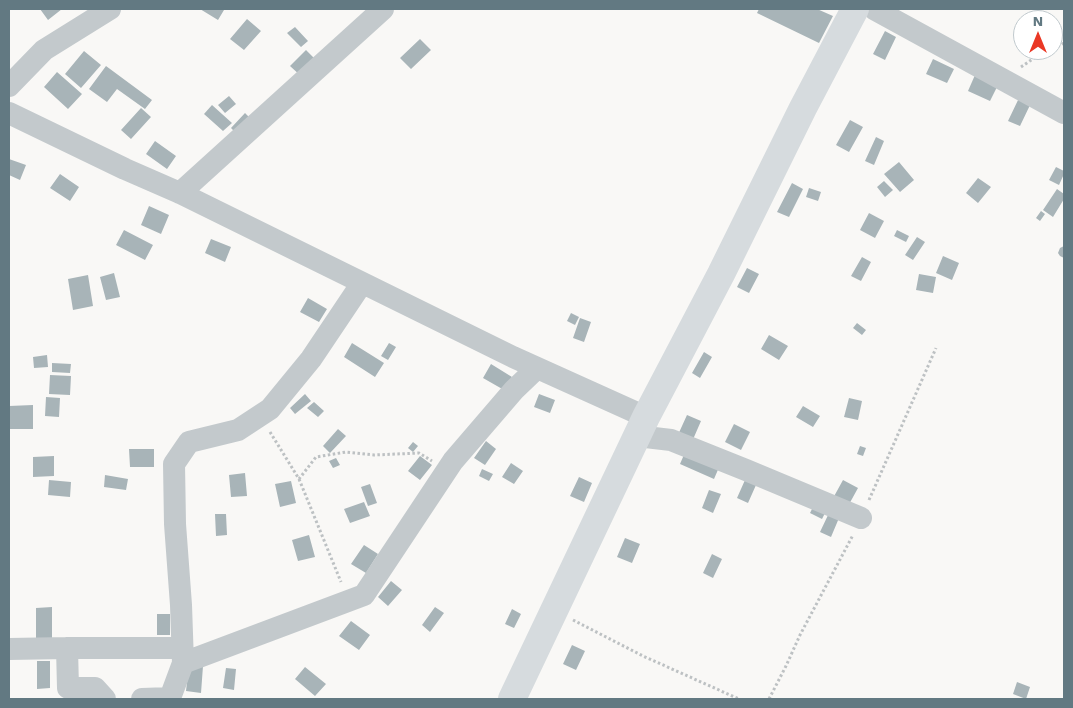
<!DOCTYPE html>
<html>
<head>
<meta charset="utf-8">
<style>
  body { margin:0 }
  #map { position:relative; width:1073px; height:708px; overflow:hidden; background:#f9f8f6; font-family:"Work Sans",sans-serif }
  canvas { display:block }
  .frame { position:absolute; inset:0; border:10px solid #627982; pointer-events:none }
  .north { position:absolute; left:1013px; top:10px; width:50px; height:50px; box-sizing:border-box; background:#fff; border:1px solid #c0c9cd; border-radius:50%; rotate:0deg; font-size:14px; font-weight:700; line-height:20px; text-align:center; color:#627982 }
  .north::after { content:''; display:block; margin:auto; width:18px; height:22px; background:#ea3825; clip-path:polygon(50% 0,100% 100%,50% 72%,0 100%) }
</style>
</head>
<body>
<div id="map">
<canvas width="1073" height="708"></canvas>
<div class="frame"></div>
<div class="north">N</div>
</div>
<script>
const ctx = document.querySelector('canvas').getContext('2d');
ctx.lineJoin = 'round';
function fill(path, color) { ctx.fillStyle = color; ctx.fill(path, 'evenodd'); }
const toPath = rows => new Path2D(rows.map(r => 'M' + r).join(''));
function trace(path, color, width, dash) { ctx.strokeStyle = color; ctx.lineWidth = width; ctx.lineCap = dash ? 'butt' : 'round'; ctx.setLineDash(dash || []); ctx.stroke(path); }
const building = toPath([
  [40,9,62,9,48,20],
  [200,9,222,9,224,10,218,20],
  [759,9,817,9,833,16,819,43,757,13],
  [247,19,261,31,244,50,230,39],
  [295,27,308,41,301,47,287,33],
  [885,31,896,37,885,60,873,54],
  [420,39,431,50,411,69,400,58],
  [306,50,318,62,302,77,290,66],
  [84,51,101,65,81,88,65,74],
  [933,59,954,69,947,83,926,74],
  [106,66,152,100,145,109,117,89,107,102,89,89],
  [57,72,82,94,68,109,44,87],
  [975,75,998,85,990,101,968,91],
  [229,96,236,104,225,113,218,105],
  [1019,98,1031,103,1020,126,1008,121],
  [212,105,232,123,223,131,204,114],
  [141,108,151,117,131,139,121,130],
  [245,113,254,122,240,137,231,128],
  [850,120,863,127,849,152,836,145],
  [876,137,884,141,874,165,865,161],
  [155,141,176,156,167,169,146,154],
  [9,159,26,165,20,180,9,175],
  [899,162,914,180,900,192,884,174],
  [1056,167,1064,171,1064,174,1059,185,1049,180],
  [60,174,79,187,70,201,50,188],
  [978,178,991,187,978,203,966,193],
  [884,181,893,190,885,197,877,187],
  [792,183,803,189,789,217,777,212],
  [809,188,821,192,818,201,806,197],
  [1057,189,1064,194,1064,199,1053,217,1043,210],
  [149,206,169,215,161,234,141,225],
  [1041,211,1045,214,1040,221,1036,218],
  [869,213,884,221,875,238,860,230],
  [124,230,153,245,145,260,116,245],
  [897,230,909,236,906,242,894,236],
  [917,237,925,242,913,260,905,255],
  [211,239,231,247,225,262,205,253],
  [1064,246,1064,258,1060,256,1058,253,1060,248],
  [943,256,959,263,952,280,936,273],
  [862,257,871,262,861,281,851,276],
  [747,268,759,274,749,293,737,287],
  [114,273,120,297,106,300,100,277],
  [919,274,936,277,933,293,916,290],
  [88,275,93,306,73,310,68,279],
  [308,298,327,309,319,322,300,312],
  [571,313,579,317,575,325,567,321],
  [580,318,591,322,584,342,573,338],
  [857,323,866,330,862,335,853,328],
  [769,335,788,346,779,360,761,349],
  [352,343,384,363,375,377,344,357],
  [389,343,396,347,388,360,381,356],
  [704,352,712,357,700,378,692,373],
  [47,355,48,367,34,368,33,357],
  [52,363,71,364,70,373,52,372],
  [491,364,512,377,504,390,483,378],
  [50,375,71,376,70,395,49,394],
  [305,394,311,401,295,414,290,408],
  [539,394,555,400,550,413,534,407],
  [46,397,60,398,59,417,45,416],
  [849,398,862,401,858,420,844,417],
  [314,402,324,411,318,417,307,408],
  [33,405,33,429,9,429,9,406],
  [803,406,820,416,813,427,796,417],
  [687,415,701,421,691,444,677,437],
  [734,424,750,432,741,450,725,442],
  [338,429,346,436,330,453,323,446],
  [486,441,496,449,485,465,474,458],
  [413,442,418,446,413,452,408,448],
  [860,446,866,448,863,456,857,454],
  [129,449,154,449,154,467,130,467],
  [686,450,720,465,714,479,680,464],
  [54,456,54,476,33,477,33,457],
  [420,456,432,465,420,480,408,471],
  [336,458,340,465,333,468,329,461],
  [511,463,523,471,514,484,502,477],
  [482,469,493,474,489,481,479,476],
  [245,473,247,496,231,497,229,475],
  [105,475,128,479,126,490,104,487],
  [579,477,592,483,584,502,570,496],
  [49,480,71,482,70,497,48,495],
  [745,480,756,485,748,503,737,498],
  [843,480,858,488,847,508,832,500],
  [291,481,296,503,280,507,275,484],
  [370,484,377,503,368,506,361,487],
  [709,490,721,494,713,513,702,508],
  [364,502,370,516,350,523,344,509],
  [815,503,827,509,822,519,810,513],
  [829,513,839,518,831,537,820,532],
  [215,514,226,514,227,535,216,536],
  [309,535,315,557,298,561,292,540],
  [625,538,640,544,632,563,617,557],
  [364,545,378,554,366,573,351,564],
  [712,554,722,559,713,578,703,573],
  [391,581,402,590,388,606,378,597],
  [52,607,52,641,36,641,36,608],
  [435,607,444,613,430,632,422,625],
  [512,609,521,614,514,628,505,624],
  [157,614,170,614,170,635,157,635],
  [351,621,370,635,359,650,339,636],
  [572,645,585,651,576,670,563,664],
  [37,661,50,661,50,688,37,689],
  [189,665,203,666,201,693,186,691],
  [305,667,326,684,315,696,295,679],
  [226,668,236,669,234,690,223,688],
  [1017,682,1030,687,1026,699,1013,694]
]);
const path = toPath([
  [1053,49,1064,43],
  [1021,67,1040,54,1052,50],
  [270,432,299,479,316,457,346,452,374,455,419,453,432,461],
  [299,479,341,582],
  [869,500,936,348],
  [573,620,643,656,739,699],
  [769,699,786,666,800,635,853,535]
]);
const street = toPath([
  [874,9,1064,113],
  [9,86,44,50,110,9],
  [9,113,125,169,180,193,513,357,646,417],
  [180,193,383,9],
  [637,436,671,440,746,470,861,518],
  [67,648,68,688,95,688,105,699],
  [9,649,67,648,182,648],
  [183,663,364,595,453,461,514,390,537,368],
  [142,699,170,698,183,663,181,605,175,524,174,464,189,442,238,430,270,409,311,359,362,283]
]);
const secondary = toPath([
  [512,699,646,417,721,274,803,108,855,9]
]);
fill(building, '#a8b4b8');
trace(path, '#bdc1c3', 3, [2.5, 2.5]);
trace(street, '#c3c9cc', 22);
trace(secondary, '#d6dbde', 28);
</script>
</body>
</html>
